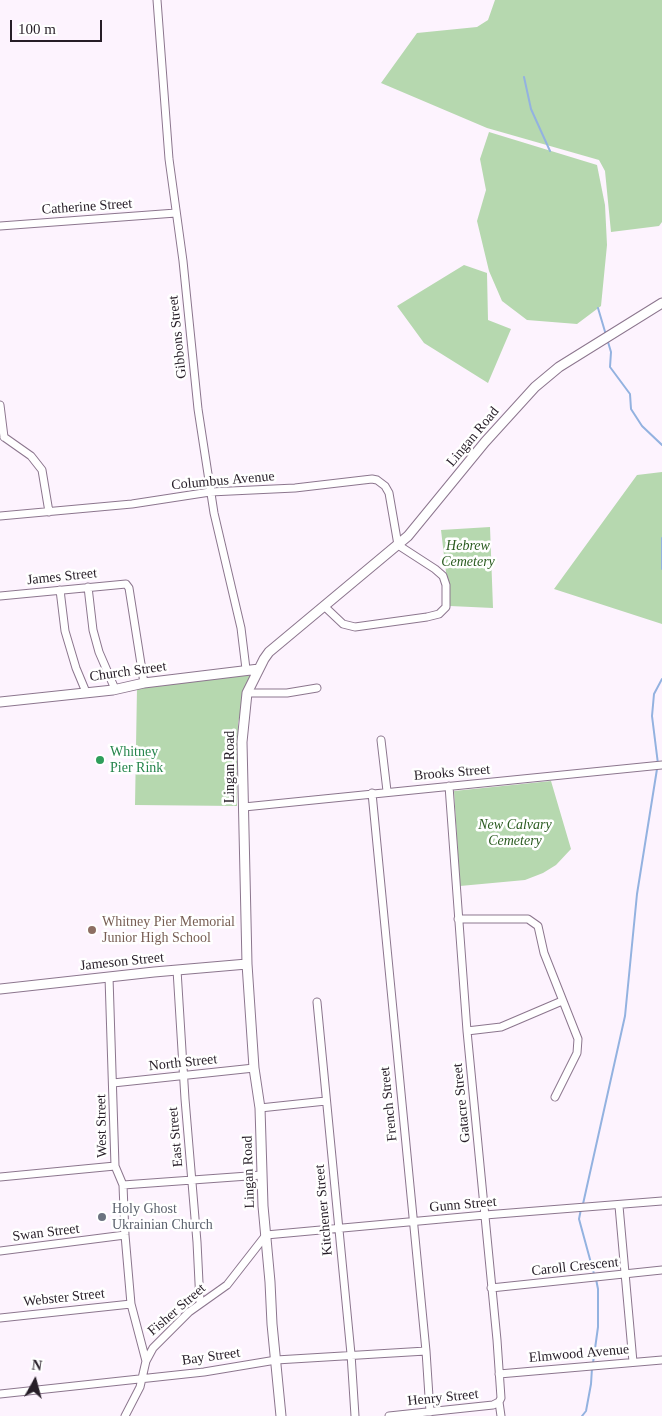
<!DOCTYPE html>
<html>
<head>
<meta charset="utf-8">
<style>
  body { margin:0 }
  #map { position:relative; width:662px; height:1416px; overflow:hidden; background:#fdf3fe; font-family:Georgia,serif }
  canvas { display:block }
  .north { position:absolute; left:10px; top:1356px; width:50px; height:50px; -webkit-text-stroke:4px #fff; paint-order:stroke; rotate:7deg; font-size:14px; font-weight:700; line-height:20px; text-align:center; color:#261d27 }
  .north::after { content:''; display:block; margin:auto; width:18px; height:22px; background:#261d27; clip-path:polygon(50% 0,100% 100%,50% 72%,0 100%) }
  .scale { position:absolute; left:10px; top:20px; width:92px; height:22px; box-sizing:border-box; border:2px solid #261d27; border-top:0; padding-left:6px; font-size:15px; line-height:18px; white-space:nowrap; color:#261d27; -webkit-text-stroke:4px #fff; paint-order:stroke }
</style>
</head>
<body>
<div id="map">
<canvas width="662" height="1416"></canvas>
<div class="north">N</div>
<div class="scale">100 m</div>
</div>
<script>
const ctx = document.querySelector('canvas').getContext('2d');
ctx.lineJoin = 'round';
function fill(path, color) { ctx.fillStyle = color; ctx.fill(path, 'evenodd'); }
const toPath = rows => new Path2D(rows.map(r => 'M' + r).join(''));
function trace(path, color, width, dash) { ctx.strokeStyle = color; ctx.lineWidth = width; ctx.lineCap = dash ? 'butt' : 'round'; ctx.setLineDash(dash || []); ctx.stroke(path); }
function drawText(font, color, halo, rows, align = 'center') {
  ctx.font = font + ' Georgia,serif'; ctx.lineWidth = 5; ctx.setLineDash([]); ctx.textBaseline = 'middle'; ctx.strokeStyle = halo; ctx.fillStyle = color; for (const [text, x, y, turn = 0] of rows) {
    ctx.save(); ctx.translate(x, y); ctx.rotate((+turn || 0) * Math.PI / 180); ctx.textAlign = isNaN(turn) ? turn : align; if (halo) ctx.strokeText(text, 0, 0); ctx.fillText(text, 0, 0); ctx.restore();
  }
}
const green = toPath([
  [495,0,662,0,662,222,659,226,611,232,605,171,599,160,487,128,381,83,417,33,477,27,488,20],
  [489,132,597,165,605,205,607,245,601,306,577,324,527,320,502,301,489,271,477,221,486,190,480,159],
  [464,265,487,273,488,320,511,329,488,383,424,343,397,306],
  [662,472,662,624,554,589,637,475],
  [490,527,493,608,450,606,441,530],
  [255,674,245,694,238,723,237,806,135,805,137,688],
  [551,781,571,849,556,865,543,873,525,880,460,886,454,791]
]);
const stream = toPath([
  [524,77,531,109,550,151],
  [598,308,606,335],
  [608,342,611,352,610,367,630,394,631,409,642,426,662,445],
  [662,538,662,569],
  [658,764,652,716,654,694,662,679],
  [583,1204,625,1016,637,894,657,769],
  [581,1209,579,1219,594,1274],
  [593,1363,598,1327,598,1289,596,1279],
  [582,1416,586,1411,591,1384,592,1368]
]);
const minor = toPath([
  [157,0,169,159,183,261,198,409,214,513,241,628,246,669],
  [0,226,176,213],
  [0,405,4,437],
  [4,437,31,456,42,470,49,512],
  [0,516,132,504,210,492,295,488,372,479,377,480,385,486,389,493,398,545,435,569,443,576,446,585,446,607,439,614,427,617,355,627,343,624,324,606],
  [88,587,93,630,99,652,115,689],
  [60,590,65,631,76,668,86,692],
  [0,596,126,584,129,588,144,683],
  [247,693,287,693,317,688],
  [381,740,387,791],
  [449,786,467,1031,497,1340,501,1398,499,1402,501,1416],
  [372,793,426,1351,430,1412],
  [244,807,662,765],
  [458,919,528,919,538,926,544,953,578,1039,577,1053,555,1097],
  [177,970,185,1099,197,1242,200,1303],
  [109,977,115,1166,123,1185,125,1235,131,1304,146,1361],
  [317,1002,351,1354,355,1416],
  [467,1031,501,1027,562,1001],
  [113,1083,254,1068],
  [260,1108,326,1101],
  [0,1177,115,1166],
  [123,1185,262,1175],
  [619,1206,633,1362],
  [0,1251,125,1235],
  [491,1288,662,1270],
  [0,1318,131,1304],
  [499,1374,662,1360],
  [0,1394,204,1372,276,1360,426,1351],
  [125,1416,140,1387,146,1361,153,1348,189,1312,227,1285,266,1235,485,1215,662,1201],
  [389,1416,493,1405,499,1402]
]);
const tertiary = toPath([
  [0,702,113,690,144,683,259,669],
  [0,989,154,972,247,964],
  [281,1416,272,1324,270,1282,263,1206,260,1108,254,1068,247,964,242,742,247,693,264,659,269,652,408,536,485,442,535,387,559,367,662,303]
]);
const markers = [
  [100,760,5,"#2e9e5b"],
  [92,930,5,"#8d6e63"],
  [102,1217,5,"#6b7280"]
];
const streetNames = [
  ["Catherine Street",87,207,-4],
  ["Gibbons Street",178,337,-96],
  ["Lingan Road",473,437,-50],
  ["Columbus Avenue",223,481,-5],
  ["James Street",62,577,-6],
  ["Church Street",128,672,-8],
  ["Lingan Road",230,767,-90],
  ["Brooks Street",452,773,-5],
  ["Jameson Street",122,962,-6],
  ["North Street",183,1063,-6],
  ["Gatacre Street",462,1103,-96],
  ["French Street",389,1104,-96],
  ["West Street",102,1126,-91],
  ["East Street",176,1137,-95],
  ["Lingan Road",249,1172,-92],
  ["Gunn Street",463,1205,-5],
  ["Kitchener Street",324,1210,-95],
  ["Swan Street",46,1233,-7],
  ["Caroll Crescent",575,1267,-6],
  ["Webster Street",64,1298,-6],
  ["Fisher Street",177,1310,-41],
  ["Elmwood Avenue",579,1354,-5],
  ["Bay Street",211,1357,-8],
  ["Henry Street",443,1398,-6]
];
const parkNames = [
  ["Hebrew",468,546],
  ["Cemetery",468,562],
  ["New Calvary",515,825],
  ["Cemetery",515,841]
];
const leisureNames = [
  ["Whitney",110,752],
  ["Pier Rink",110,768]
];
const educationNames = [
  ["Whitney Pier Memorial",102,922],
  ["Junior High School",102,938]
];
const worshipNames = [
  ["Holy Ghost",112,1209],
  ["Ukrainian Church",112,1225]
];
fill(green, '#b6d8af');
trace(stream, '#93b2e0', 2);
trace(minor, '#8c768e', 9);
trace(tertiary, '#8c768e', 11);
trace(minor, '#fff', 7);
trace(tertiary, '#fff', 9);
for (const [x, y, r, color] of markers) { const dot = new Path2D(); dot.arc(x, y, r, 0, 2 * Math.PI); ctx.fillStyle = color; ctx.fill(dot); trace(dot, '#fff', 2); }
drawText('14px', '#261d27', '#fff', streetNames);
drawText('italic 14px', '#2a5b20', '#fff', parkNames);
drawText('14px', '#27864d', '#fff', leisureNames, 'left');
drawText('14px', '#785e54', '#fff', educationNames, 'left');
drawText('14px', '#5b616d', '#fff', worshipNames, 'left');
</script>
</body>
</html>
